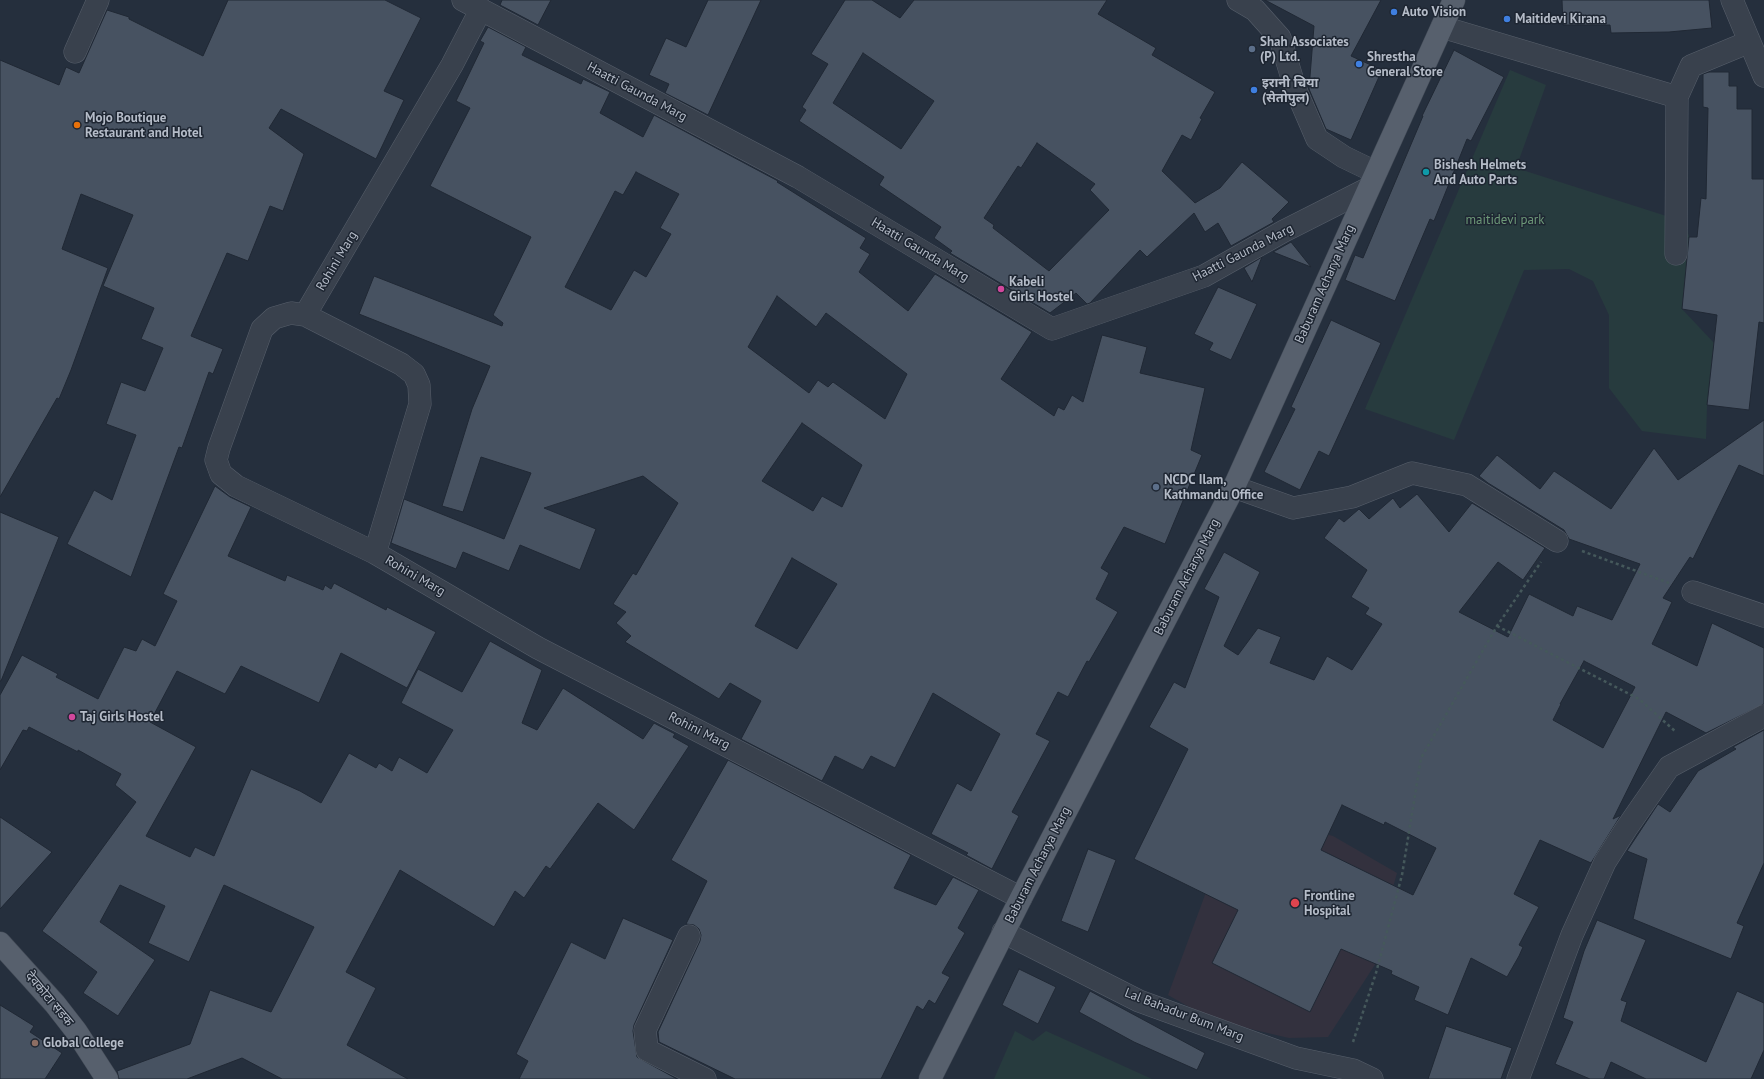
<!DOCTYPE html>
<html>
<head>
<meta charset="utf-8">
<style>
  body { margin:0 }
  canvas { display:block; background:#252f3d }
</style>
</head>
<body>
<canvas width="1764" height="1079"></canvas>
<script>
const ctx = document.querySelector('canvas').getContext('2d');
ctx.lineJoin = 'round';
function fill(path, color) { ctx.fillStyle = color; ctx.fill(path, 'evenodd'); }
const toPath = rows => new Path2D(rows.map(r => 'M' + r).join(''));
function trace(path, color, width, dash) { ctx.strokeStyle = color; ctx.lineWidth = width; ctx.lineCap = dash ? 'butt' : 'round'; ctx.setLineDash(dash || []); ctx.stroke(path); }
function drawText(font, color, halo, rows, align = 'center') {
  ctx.font = font + ' "PT Sans","Noto Sans Devanagari",sans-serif'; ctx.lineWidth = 3; ctx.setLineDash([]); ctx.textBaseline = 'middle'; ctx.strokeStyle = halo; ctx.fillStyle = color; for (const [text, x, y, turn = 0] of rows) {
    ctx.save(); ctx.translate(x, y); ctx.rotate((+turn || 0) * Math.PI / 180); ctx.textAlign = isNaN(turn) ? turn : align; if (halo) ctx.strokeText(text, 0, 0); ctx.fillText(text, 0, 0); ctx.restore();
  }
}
const medical = toPath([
  [1239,803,1296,827,1333,836,1397,873,1380,933,1389,943,1328,1037,1289,1038,1212,1020,1168,995]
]);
const green = toPath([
  [1510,70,1546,85,1516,168,1685,222,1689,237,1682,309,1714,343,1707,405,1706,439,1642,431,1609,388,1609,315,1593,281,1569,269,1524,270,1454,440,1365,409],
  [1015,1031,1033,1041,1046,1031,1152,1079,994,1079]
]);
const building = toPath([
  [228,0,385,0,421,18,384,91,404,100,376,159,281,109,269,128,304,154,283,211,270,206,248,261,227,253,191,336,223,349,213,374,209,372,182,448,179,447,131,577,67,544,94,490,112,500,136,435,106,424,121,382,145,391,163,348,141,339,154,308,103,286,133,215,81,194,62,249,108,268,71,370,59,399,57,398,0,497,0,60,59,85,66,67,79,73,107,10,129,17,129,19,203,56,228,0],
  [502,0,551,0,538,25,500,5,502,0],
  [708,0,761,0,708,115,665,93,669,84,649,75,666,38,686,47,708,0],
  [845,0,872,0,900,18,914,0,1107,0,1098,14,1156,48,1152,55,1215,92,1200,118,1202,119,1191,140,1182,135,1162,171,1195,203,1220,188,1242,162,1289,202,1272,219,1274,222,1231,246,1218,223,1205,232,1194,213,1147,257,1140,250,1090,303,1087,304,1076,293,1050,313,950,253,952,251,934,238,941,227,879,185,884,177,799,121,806,110,802,107,828,64,811,54,845,0],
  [863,53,934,101,901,149,833,103,863,53],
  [1037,143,1095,184,1090,190,1109,210,1049,271,993,228,994,225,984,218,1018,166,1021,168,1037,143],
  [1265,0,1381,0,1351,56,1382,70,1351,140,1326,129,1309,89,1314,26,1265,0],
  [1562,0,1709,0,1712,28,1669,32,1611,33,1610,25,1563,25,1562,0],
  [488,27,526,47,522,55,581,84,583,79,610,92,600,113,643,137,654,115,778,181,777,182,866,238,860,248,870,254,859,272,908,311,935,274,1032,332,1001,379,1054,416,1058,407,1064,410,1072,395,1083,402,1102,335,1147,347,1140,373,1205,388,1191,450,1202,455,1165,544,1124,527,1101,568,1109,573,1096,599,1118,612,1089,662,1087,661,1068,697,1058,692,1036,734,1050,741,1012,812,1019,816,992,869,966,855,968,853,931,834,957,783,971,791,1000,734,933,693,895,768,871,756,863,770,835,756,822,781,741,739,761,701,730,683,719,699,625,642,631,636,616,623,626,612,613,604,633,573,636,575,678,503,643,476,544,508,596,529,580,570,520,545,509,571,463,552,456,569,391,543,404,499,504,539,531,473,481,457,463,512,442,506,472,409,490,366,359,314,374,276,502,326,503,323,493,315,531,237,430,186,470,108,456,101,484,43,480,41,488,27],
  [636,172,679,194,660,228,671,234,646,277,634,270,611,310,565,287,615,191,623,195,636,172],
  [777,296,816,327,826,313,907,374,885,419,833,382,828,387,818,380,809,393,748,347,777,296],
  [802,423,862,465,842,507,822,496,813,511,762,481,802,423],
  [792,558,837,584,797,649,755,626,792,558],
  [1454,50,1504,77,1471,141,1467,139,1434,221,1430,219,1395,301,1345,280,1355,255,1363,258,1423,116,1422,116,1454,50],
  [1709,72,1729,72,1729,86,1737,86,1737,109,1752,109,1752,179,1764,179,1764,323,1759,322,1749,410,1707,405,1717,315,1682,309,1689,237,1697,237,1701,198,1706,199,1708,108,1703,107,1703,74,1709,72],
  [1291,242,1311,267,1273,252,1291,242],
  [1262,257,1252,282,1244,268,1262,257],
  [1218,287,1257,304,1231,360,1209,350,1213,343,1194,334,1218,287],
  [1331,320,1381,343,1329,456,1319,451,1300,490,1264,472,1295,409,1291,407,1331,320],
  [1764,420,1764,476,1739,465,1693,559,1690,557,1663,598,1672,602,1652,644,1697,666,1712,623,1764,648,1764,704,1706,733,1666,712,1613,819,1621,815,1591,863,1540,840,1514,894,1539,907,1519,945,1523,947,1519,956,1507,977,1471,958,1448,1015,1414,1000,1419,987,1391,974,1392,971,1341,949,1310,1012,1212,963,1238,910,1134,859,1188,749,1149,727,1174,682,1185,688,1219,597,1204,589,1224,552,1260,572,1224,646,1238,655,1258,628,1281,637,1270,663,1314,680,1327,656,1352,670,1382,624,1365,614,1369,608,1351,597,1367,570,1324,538,1339,518,1344,522,1359,509,1369,519,1393,498,1400,508,1417,494,1449,532,1472,503,1545,548,1523,580,1498,562,1459,612,1508,637,1529,594,1573,616,1577,606,1612,620,1640,564,1569,539,1564,530,1488,483,1479,476,1497,455,1540,489,1554,471,1611,509,1654,448,1678,480,1764,420],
  [1584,661,1635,687,1603,748,1553,720,1561,704,1560,704,1584,661],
  [1342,805,1384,825,1385,822,1436,848,1413,895,1321,850,1342,805],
  [215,486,230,497,251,507,228,556,285,581,287,575,323,590,325,585,331,589,334,583,386,610,387,607,436,632,407,688,341,653,319,703,241,666,225,694,177,671,150,722,196,747,146,836,190,857,195,847,214,856,251,769,300,791,321,803,349,753,376,768,379,763,392,771,399,757,427,773,453,730,401,703,418,669,462,692,490,641,542,670,522,723,537,730,563,688,643,739,654,723,675,734,673,737,689,746,634,830,598,803,550,869,546,866,524,898,515,891,494,927,400,870,346,972,376,988,347,1045,408,1079,282,1079,242,1058,187,1079,119,1079,117,1071,190,1044,210,990,271,1012,314,927,224,885,189,962,148,943,165,906,120,885,100,922,155,960,118,1016,83,993,97,972,42,931,136,802,115,785,121,774,78,750,78,752,29,727,27,731,23,730,0,770,0,695,22,655,58,674,56,677,98,699,124,647,136,651,142,639,155,646,177,601,163,594,215,486],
  [0,512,59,537,1,681,0,681,0,512],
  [1764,730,1764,863,1737,923,1744,926,1731,959,1633,919,1647,859,1627,851,1658,804,1670,812,1698,771,1736,749,1733,747,1764,730],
  [728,760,911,855,894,888,936,905,953,877,979,890,958,928,965,933,942,973,950,977,935,1004,929,1000,923,1010,917,1006,881,1079,735,1079,659,1042,658,1032,700,941,701,935,699,929,694,925,686,924,707,881,671,860,728,760],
  [0,817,52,852,0,909,0,817],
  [1088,849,1116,860,1088,932,1061,921,1088,849],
  [623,918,673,940,634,1025,633,1031,637,1057,677,1079,519,1079,528,1061,516,1054,571,942,605,959,623,918],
  [1597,920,1646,940,1621,1000,1627,1002,1621,1021,1706,1062,1737,991,1764,1003,1764,1050,1751,1079,1646,1079,1611,1062,1604,1079,1590,1079,1555,1064,1573,1022,1563,1018,1584,951,1597,920],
  [1019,969,1056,987,1038,1024,1002,1005,1019,969],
  [1090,991,1205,1053,1197,1070,1134,1042,1079,1012,1090,991],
  [0,1005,34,1026,30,1032,62,1053,45,1079,0,1079,0,1005],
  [1446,1026,1512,1048,1501,1079,1428,1079,1446,1026]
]);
const path = toPath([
  [1582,551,1669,583],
  [1497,626,1639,699,1676,732],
  [1353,1042,1376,973,1402,875,1421,758,1497,626,1541,562]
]);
const minor = toPath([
  [463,0,798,177,1052,329,1204,276,1284,231,1367,189],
  [1238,0,1255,10,1280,38,1295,88,1317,139,1344,157,1375,172],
  [1732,0,1764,76],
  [1442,27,1677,97,1676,254],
  [75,52,98,0],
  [1677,97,1691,66,1749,42],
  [305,315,452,65,481,9],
  [1234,487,1293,508,1352,497,1412,473,1467,485,1557,541],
  [375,553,420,404,419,385,414,374,401,364,305,315,291,313,274,318,262,329,219,448,216,460,221,474,236,486,375,553,538,648,1021,898],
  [1693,592,1764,616],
  [1003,932,1139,1001,1296,1058,1353,1070,1372,1079],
  [689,936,645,1030,647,1050,705,1079],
  [1518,1079,1572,935,1605,862,1626,829,1669,767,1764,716]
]);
const major = toPath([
  [0,943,55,1004,76,1031,107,1079],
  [930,1079,1021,898,1234,487,1454,0]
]);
const markers = [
  [1394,12,4,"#3f7fe0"],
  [1507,19,4,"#3f7fe0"],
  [1252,49,4,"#5c6f8a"],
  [1359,64,4,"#3f7fe0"],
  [1254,90,4,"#3f7fe0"],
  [77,125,4,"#e8710a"],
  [1426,172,4,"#0f9aa8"],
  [1001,289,4,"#d1479c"],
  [1156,487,4,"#5c6f8a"],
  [72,717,4,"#d1479c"],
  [1295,903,5,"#e0444e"],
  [35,1043,4,"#8d6e63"]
];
const poiNames = [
  ["Auto Vision",1402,12],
  ["Maitidevi Kirana",1515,19],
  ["Shah Associates",1260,42],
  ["(P) Ltd.",1260,57],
  ["Shrestha",1367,57],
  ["General Store",1367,72],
  ["इरानी चिया",1262,83],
  ["(सेतोपुल)",1262,98],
  ["Mojo Boutique",85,118],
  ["Restaurant and Hotel",85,133],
  ["Bishesh Helmets",1434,165],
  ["And Auto Parts",1434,180],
  ["Kabeli",1009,282],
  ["Girls Hostel",1009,297],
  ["NCDC Ilam,",1164,480],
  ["Kathmandu Office",1164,495],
  ["Taj Girls Hostel",80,717],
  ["Frontline",1304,896],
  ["Hospital",1304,911],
  ["Global College",43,1043]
];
const streetNames = [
  ["Haatti Gaunda Marg",637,92,28],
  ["Haatti Gaunda Marg",920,250,31],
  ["Haatti Gaunda Marg",1243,253,-27],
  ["Rohini Marg",337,261,-59],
  ["Baburam Acharya Marg",1325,284,-66],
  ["Rohini Marg",415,576,30],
  ["Baburam Acharya Marg",1187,577,-63],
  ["Rohini Marg",699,731,27],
  ["Baburam Acharya Marg",1038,865,-63],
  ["देवकोटा सडक",49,999,50],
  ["Lal Bahadur Bum Marg",1184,1015,21]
];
const parkNames = [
  ["maitidevi park",1505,220]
];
fill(medical, '#33313e');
fill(green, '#273b3e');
fill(building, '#475261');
trace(building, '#202834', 1);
trace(minor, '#575f6b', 23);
trace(major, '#424a56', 23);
trace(path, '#45585b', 2.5, [3, 3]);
trace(minor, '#39414d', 22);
trace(major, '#57606d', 22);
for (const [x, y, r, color] of markers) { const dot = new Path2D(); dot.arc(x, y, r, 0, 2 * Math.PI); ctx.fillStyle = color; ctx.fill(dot); trace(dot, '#1e2632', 1.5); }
drawText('bold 13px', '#b5bcc8', '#1e2632', poiNames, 'left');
drawText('13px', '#b5bcc8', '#1e2632', streetNames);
drawText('13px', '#6d9878', '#1e2632', parkNames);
</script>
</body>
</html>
